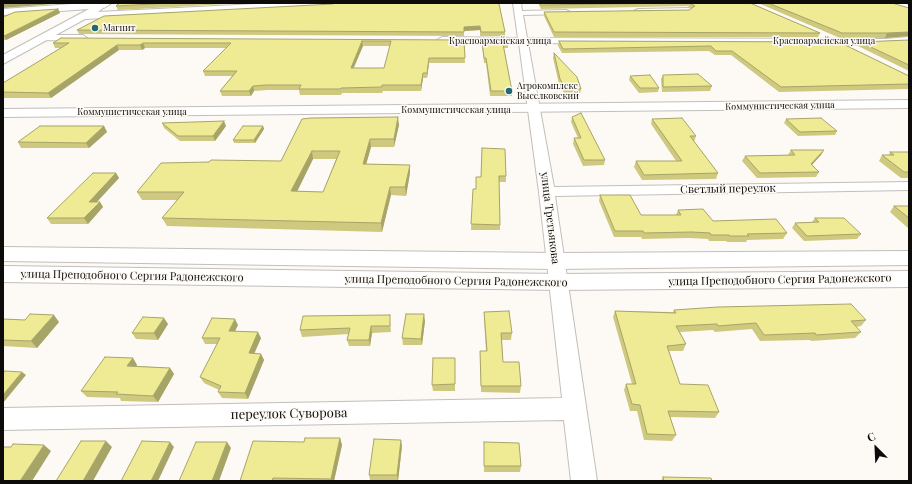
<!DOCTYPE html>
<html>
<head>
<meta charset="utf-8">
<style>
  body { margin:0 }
  #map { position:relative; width:912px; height:484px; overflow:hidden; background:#fdfaf5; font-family:"Playfair Display",serif }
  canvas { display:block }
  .frame { position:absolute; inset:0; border:4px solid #0c0b0a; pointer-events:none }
  .north { position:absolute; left:856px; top:428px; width:40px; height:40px; -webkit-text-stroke:3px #fdfaf5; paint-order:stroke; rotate:336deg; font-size:11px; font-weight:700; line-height:16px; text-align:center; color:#0c0b0a }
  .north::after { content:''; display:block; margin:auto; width:14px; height:18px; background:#0c0b0a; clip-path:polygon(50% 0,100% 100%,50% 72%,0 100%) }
</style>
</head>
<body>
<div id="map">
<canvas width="912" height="484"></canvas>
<div class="frame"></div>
<div class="north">С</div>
</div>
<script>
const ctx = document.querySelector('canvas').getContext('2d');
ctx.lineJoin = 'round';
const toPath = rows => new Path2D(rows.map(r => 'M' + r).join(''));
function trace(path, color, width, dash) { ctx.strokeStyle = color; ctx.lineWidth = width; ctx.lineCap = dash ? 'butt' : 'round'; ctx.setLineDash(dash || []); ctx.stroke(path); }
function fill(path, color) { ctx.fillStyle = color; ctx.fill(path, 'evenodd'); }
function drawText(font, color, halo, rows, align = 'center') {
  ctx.font = font + ' "Playfair Display",serif'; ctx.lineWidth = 3; ctx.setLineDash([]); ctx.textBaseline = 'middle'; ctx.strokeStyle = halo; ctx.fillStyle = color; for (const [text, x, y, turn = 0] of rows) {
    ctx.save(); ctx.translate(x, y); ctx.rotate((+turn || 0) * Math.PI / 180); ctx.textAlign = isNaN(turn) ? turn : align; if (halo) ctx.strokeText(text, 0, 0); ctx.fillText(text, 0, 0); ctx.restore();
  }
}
const minor = toPath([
  [513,3,521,3,522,11,566,10,570,12,566,14,523,15,527,38,885,39,909,37,909,43,885,45,528,43,554,187,909,182,909,190,555,196,597,481,571,481,564,420,3,430,3,408,562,398,539,192,519,43,442,43,437,40,442,37,518,38,513,3],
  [688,8,691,8,691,12,638,13,634,11,638,9,688,8],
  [44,35,83,35,87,38,83,41,41,40,40,38,44,35]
]);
const tertiary = toPath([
  [101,3,112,3,104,8,99,5,101,3],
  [888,3,903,3,909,5,909,11,890,5,888,3],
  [909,100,909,108,3,117,3,109,909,100],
  [3,247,555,253,909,251,909,265,555,269,3,261,3,247],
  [3,266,560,274,909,271,909,287,560,290,3,282,3,266]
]);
const secondary = toPath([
  [86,3,103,3,103,8,98,12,276,3,338,3,333,6,85,19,3,64,3,55,89,9,3,15,3,9,86,3]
]);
const wall = toPath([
  [120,3,246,3,118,10,116,6],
  [499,3,505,32,505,36,480,36,480,30,464,31,464,36,79,34,77,30,333,4],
  [538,3,750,3,820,33,818,37,554,37,544,16,544,12,689,10,691,8,688,6,541,9],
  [758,3,892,3,909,8,909,36,885,38,840,38],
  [58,9,60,13,6,40,3,40,3,17],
  [464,40,465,63,429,63,427,78,423,78,421,91,383,91,382,93,342,93,341,95,300,95,299,90,268,90,254,91,251,96,222,96,220,91,232,76,205,76,203,71,226,48,145,48,142,50,119,50,51,98,3,98,3,83,61,48,55,48,53,43],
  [363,46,390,46,384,68,354,68],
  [909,40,909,71,858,46,860,42],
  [482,41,508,44,508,48,504,48,512,91,512,96,490,96,486,63,484,63,482,45],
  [559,41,839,42,909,76,909,89,779,92,731,55,715,55,709,51,562,53,558,46],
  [554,53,581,89,580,94,565,95,559,84,553,58],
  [663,75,712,86,710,91,662,92,661,79],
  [630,76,659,88,658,92,639,93,629,80],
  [572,117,605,160,604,165,583,166,573,144,574,138,578,138,571,122],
  [302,119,399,125,394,147,371,147,366,164,410,165,410,173,406,196,391,195,382,232,167,226,162,218,177,200,142,200,137,192,209,162,281,161],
  [313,159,336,159,323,192,297,191],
  [652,119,696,136,694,142,718,173,716,179,642,180,634,167,636,161,676,161,651,124],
  [786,119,837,131,835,135,798,136,784,123],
  [162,123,226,126,215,141,180,141,164,128],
  [104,126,107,132,89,148,21,148,18,142],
  [263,126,264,129,255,143,234,143,233,140],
  [482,148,506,176,506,182,499,182,500,230,471,230,473,189,476,189,481,177],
  [791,150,821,155,812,165,819,172,816,177,757,178,742,161,745,156,788,155],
  [890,152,909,152,909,178,901,178,879,161,882,155,889,155],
  [116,173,119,178,97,202,100,202,103,207,88,224,51,224,47,218],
  [600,195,641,215,676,215,678,210,713,221,787,233,783,239,747,240,746,242,727,242,726,241,709,241,708,239,689,238,642,239,641,237,614,237,599,201],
  [894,206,909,206,909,229,890,212],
  [815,218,861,234,857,239,804,241,792,228,795,223,812,222],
  [674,310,866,320,861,326,856,327,861,332,855,338,811,341,810,340,760,341,752,329,715,332,713,330,680,332,686,344,683,351,669,351,680,384,719,412,715,418,670,417,676,435,672,441,644,440,637,411,630,411,624,390,626,384,632,384,613,317,615,311,673,312],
  [484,312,512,333,511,340,502,340,503,362,521,386,520,393,481,392,480,351,486,351,484,318],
  [3,319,59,322,37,348,3,346],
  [390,321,391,332,372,333,370,346,349,346,347,340,349,334,302,337,300,330],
  [425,321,422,345,403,345,402,338],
  [168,324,158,340,136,339,132,333],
  [238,325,235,331,261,338,254,353,261,354,264,360,248,399,222,398,218,392,219,390,204,383,200,377,217,344,205,344,202,338],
  [133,358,137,365,136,366,170,368,174,374,158,402,121,401,120,398,87,397,81,391],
  [455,358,455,391,433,391,432,385],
  [340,438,342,445,334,481,240,481,304,442],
  [484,442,521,466,520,472,484,472],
  [402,446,398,481,370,480,369,475],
  [663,477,712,481,661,481]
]);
const shadedWall = toPath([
  [15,3,66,3,3,8,3,4],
  [58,9,60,13,6,40,4,36],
  [480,26,480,30,464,31,464,27],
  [909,32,909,36,885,38,887,33],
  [362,41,363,46,351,73,351,68],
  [143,43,145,48,142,50,140,45],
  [117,45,119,50,51,98,48,93],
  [429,58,429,63,427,78,427,73],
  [423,73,423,78,421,91,421,85],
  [253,86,254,91,251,96,249,91],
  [398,117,399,125,394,147,394,139],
  [224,121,226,126,215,141,213,136],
  [104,126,107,132,89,148,86,143],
  [263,126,264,129,255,143,254,140],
  [370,139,371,147,364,172,363,164],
  [824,150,821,155,808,169,811,164],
  [312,151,313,159,293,200,291,191],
  [410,165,410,173,406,196,405,187],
  [116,173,119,178,92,207,89,202],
  [390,187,391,195,382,232,381,223],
  [100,202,103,207,88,224,84,218],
  [424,314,425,321,422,345,421,339],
  [54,315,59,322,37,348,31,341],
  [164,318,168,324,158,340,154,333],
  [235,319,238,325,232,337,229,331],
  [371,326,372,333,370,346,369,340],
  [258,332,261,338,252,359,249,353],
  [261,354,264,360,248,399,245,393],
  [133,358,137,365,132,372,127,366],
  [170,368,174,374,158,402,153,396],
  [22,372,26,375,3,403,3,395],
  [340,438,342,445,334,481,332,481,331,479],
  [401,440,402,446,398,481,397,475],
  [106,441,112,447,93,481,83,481],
  [170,442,174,447,158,481,151,481],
  [227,442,231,448,219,481,212,481],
  [44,445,51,451,32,481,20,481]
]);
const building = toPath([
  [3,3,15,3,3,4,3,3],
  [120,3,172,3,116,6,120,3],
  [334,3,499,3,499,4,505,32,481,32,480,26,464,27,464,32,77,30,104,16,333,4,334,3],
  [540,3,677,3,541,5,540,3],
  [689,3,750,3,820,33,554,32,544,12,689,10,695,6,689,3],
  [768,3,892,3,909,8,909,32,887,33,842,33,768,3],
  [58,9,4,36,3,36,3,17,15,12,58,9],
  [61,38,464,40,465,58,429,58,427,73,423,73,421,85,382,85,382,87,341,88,340,89,299,89,301,85,267,85,253,86,249,91,220,91,237,71,203,71,231,43,143,43,140,45,117,45,48,93,3,92,3,83,69,43,53,43,61,38],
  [362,41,391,41,384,68,351,68,362,41],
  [909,40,909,65,860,42,909,40],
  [482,41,507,41,508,44,503,44,512,91,491,91,486,58,484,58,482,41],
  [559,41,839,42,909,76,909,84,781,87,732,51,716,51,711,46,563,49,559,41],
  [554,53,577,77,581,89,566,89,560,79,554,53],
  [698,74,712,86,663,87,663,75,698,74],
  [650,75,659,88,640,88,630,76,650,75],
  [581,113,605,160,584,160,574,138,581,138,572,117,581,113],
  [398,117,394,139,370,139,363,164,410,165,405,187,390,187,381,223,162,218,184,192,137,192,161,163,209,162,211,160,281,161,302,119,311,118,398,117],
  [312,151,340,151,323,192,291,191,312,151],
  [682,118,696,136,690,136,718,173,644,175,636,161,682,161,652,119,682,118],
  [821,118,837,131,800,132,786,119,821,118],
  [224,121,213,136,178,136,162,123,224,121],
  [40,126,104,126,86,143,18,142,40,126],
  [243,126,263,126,254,140,233,140,243,126],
  [482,148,505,149,506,176,499,176,500,225,471,224,473,189,476,189,476,177,481,177,482,148],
  [791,150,824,150,811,164,819,172,760,173,745,156,795,155,791,150],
  [890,152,909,152,909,172,904,172,882,155,894,155,890,152],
  [93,173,116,173,89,202,100,202,84,218,47,218,93,173],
  [600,195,630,195,641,215,681,215,678,210,703,209,713,221,776,219,787,233,747,234,749,236,730,236,729,235,711,235,710,233,692,232,644,233,643,231,615,231,600,195],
  [894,206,909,206,909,218,894,206],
  [815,218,844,218,861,234,807,236,795,223,819,222,815,218],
  [851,304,866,320,851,321,861,332,816,335,815,333,764,335,756,323,718,326,717,324,676,326,686,344,667,346,680,384,708,385,719,412,668,411,676,435,647,434,640,405,632,404,626,384,636,384,615,311,676,313,674,310,718,307,851,304],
  [509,311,512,333,501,333,503,362,519,362,521,386,481,386,480,351,487,351,484,312,509,311],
  [30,314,54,315,31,341,3,340,3,319,25,320,30,314],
  [406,314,424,314,421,339,402,338,406,314],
  [390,315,390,326,371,326,369,340,347,340,350,328,300,330,303,316,390,315],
  [143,317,164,318,154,333,132,333,143,317],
  [212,318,235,319,229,331,258,332,249,353,261,354,245,393,218,392,221,386,200,377,220,338,202,338,212,318],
  [105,357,133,358,127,366,170,368,153,396,116,394,118,392,81,391,105,357],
  [433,358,455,358,455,384,432,385,433,358],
  [5,371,22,372,3,395,3,373,5,371],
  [305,438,340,438,331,479,273,478,272,481,240,481,253,441,304,442,305,438],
  [374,439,401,440,397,475,369,475,374,439],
  [81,441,106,441,83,481,56,481,81,441],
  [142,441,170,442,151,481,121,481,142,441],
  [196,442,227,442,212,481,179,481,196,442],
  [484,442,519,443,521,466,484,466,484,442],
  [13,444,44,445,20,481,3,481,3,447,11,447,13,444],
  [663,477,711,478,712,481,664,481,663,477]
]);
const markers = [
  [95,28,4,"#206b71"],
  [509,91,4,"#206b71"]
];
const farPoinames = [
  ["Магнит",103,28],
  ["Агрокомплекс",517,86],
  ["Выселковский",517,96]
];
const farStreetnames = [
  ["Красноармейская улица",500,41],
  ["Красноармейская улица",824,41],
  ["Коммунистическая улица",780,106,-1],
  ["Коммунистическая улица",456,110],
  ["Коммунистическая улица",132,112]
];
const streetNames = [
  ["Светлый переулок",728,189,-1],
  ["улица Третьякова",550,218,83],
  ["улица Преподобного Сергия Радонежского",132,276,1],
  ["улица Преподобного Сергия Радонежского",780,280,-1],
  ["улица Преподобного Сергия Радонежского",456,281,1]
];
const nearStreetnames = [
  ["переулок Суворова",289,414,-1]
];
trace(minor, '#c2bfbb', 2);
trace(tertiary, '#c2bfbb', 2);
trace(secondary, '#c2bfbb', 2);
fill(minor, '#fff');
fill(tertiary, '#fff');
fill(secondary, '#fff');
fill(wall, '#cec97f');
fill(shadedWall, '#a7a468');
fill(building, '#efea94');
trace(building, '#a7a468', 1);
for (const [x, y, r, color] of markers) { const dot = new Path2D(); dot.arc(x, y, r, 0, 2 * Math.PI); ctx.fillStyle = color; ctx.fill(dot); trace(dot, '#fdfaf5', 1.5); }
drawText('9px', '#0c0b0a', '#fdfaf5', farPoinames, 'left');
drawText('9px', '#0c0b0a', '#fdfaf5', farStreetnames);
drawText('11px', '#0c0b0a', '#fdfaf5', streetNames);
drawText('13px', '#0c0b0a', '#fdfaf5', nearStreetnames);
</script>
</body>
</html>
